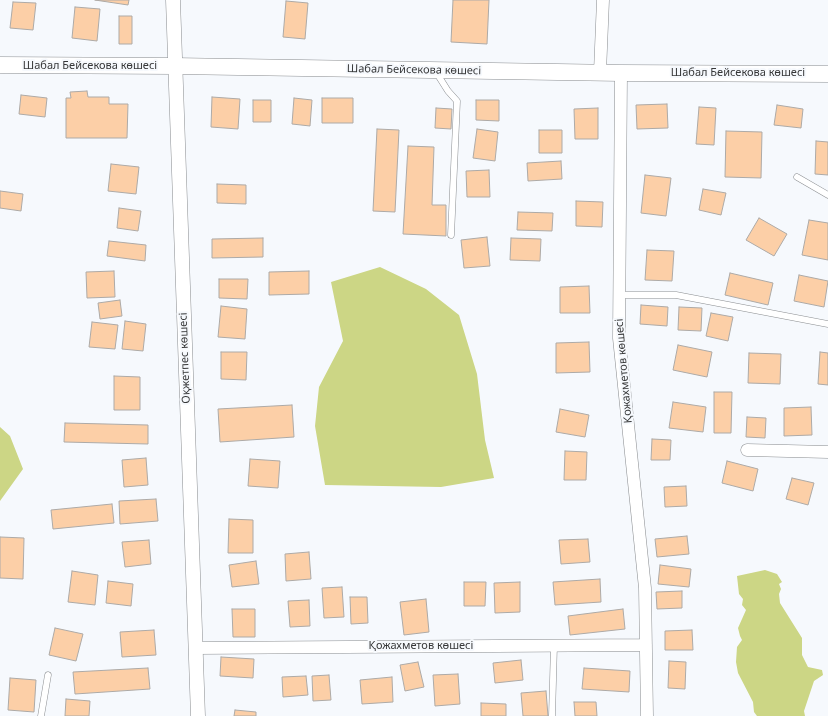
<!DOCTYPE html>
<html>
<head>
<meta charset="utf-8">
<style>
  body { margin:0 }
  canvas { display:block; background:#f6f9fd }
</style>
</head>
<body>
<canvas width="828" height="716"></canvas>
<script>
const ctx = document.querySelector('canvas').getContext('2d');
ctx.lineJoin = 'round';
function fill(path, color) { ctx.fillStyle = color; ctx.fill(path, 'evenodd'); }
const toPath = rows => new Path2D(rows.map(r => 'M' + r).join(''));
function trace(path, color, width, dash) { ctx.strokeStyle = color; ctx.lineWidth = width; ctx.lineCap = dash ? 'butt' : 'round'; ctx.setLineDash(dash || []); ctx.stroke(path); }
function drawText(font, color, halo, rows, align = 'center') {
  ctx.font = font + ' "Noto Sans",sans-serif'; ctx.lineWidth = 4; ctx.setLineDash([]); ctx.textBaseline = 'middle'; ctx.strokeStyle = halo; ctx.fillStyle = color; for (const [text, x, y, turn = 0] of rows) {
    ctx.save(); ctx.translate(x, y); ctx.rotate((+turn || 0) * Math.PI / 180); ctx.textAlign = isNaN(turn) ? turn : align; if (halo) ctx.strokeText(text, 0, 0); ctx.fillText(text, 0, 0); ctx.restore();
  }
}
const green = toPath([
  [380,267,426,289,459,315,477,374,485,440,494,478,441,487,325,485,315,426,319,387,343,341,331,282],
  [0,427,10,436,23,469,0,501],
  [765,570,777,574,782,582,779,584,781,589,779,594,780,603,802,638,802,655,808,667,822,670,823,675,814,681,804,711,805,716,757,716,754,712,753,702,738,673,736,662,737,647,742,640,740,636,738,628,746,610,742,605,743,599,739,594,737,576]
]);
const building = toPath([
  [95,0,129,0,128,5,95,0],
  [453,0,489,0,487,44,451,42,453,0],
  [286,1,308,3,305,39,283,37,286,1],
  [13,2,36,3,33,30,10,28,13,2],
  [75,7,100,9,97,41,72,38,75,7],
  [119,16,132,16,132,44,119,44,119,16],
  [87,91,88,97,109,97,109,104,128,104,127,138,66,138,66,98,71,98,70,92,87,91],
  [21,95,47,98,45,117,19,114,21,95],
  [212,97,240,99,238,129,211,127,212,97],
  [294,98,312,100,310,126,292,124,294,98],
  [322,98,353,98,353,123,322,123,322,98],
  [253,100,271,100,271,122,253,122,253,100],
  [476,100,499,100,499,121,476,120,476,100],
  [667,104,668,128,637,129,636,105,667,104],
  [777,105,803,109,801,128,774,125,777,105],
  [699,107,716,108,714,145,696,144,699,107],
  [436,108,452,109,451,129,435,128,436,108],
  [598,108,598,139,575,139,574,109,598,108],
  [377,129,399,130,395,212,373,211,377,129],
  [477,129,498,132,495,161,473,158,477,129],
  [539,130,562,130,562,153,539,153,539,130],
  [726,131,762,132,761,178,725,177,726,131],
  [816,141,828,142,828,175,815,174,816,141],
  [408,146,434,147,432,205,446,205,446,236,403,234,408,146],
  [561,161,562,179,528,181,527,163,561,161],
  [111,164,139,167,136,194,108,191,111,164],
  [489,170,490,197,467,197,466,171,489,170],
  [645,175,671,178,666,216,641,213,645,175],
  [217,184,246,185,246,204,217,203,217,184],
  [703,189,726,193,721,215,699,210,703,189],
  [0,191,23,194,21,211,0,208,0,191],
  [576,201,603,202,602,227,576,226,576,201],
  [119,208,141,211,138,231,117,228,119,208],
  [518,212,553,213,552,231,517,230,518,212],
  [759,218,787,234,774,256,746,240,759,218],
  [809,220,828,223,828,260,802,255,809,220],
  [487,237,490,266,464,268,461,240,487,237],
  [263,238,263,257,212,258,212,239,263,238],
  [511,238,541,239,540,261,510,260,511,238],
  [109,241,146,245,145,261,107,256,109,241],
  [647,250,674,251,672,281,645,280,647,250],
  [114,271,115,297,87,298,86,272,114,271],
  [309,271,309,294,269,295,269,272,309,271],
  [730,273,773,283,768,305,725,295,730,273],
  [799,275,828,281,824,307,794,301,799,275],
  [219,279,248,279,247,299,219,298,219,279],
  [589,286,590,313,560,313,560,287,589,286],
  [120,300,122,316,100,319,98,303,120,300],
  [641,305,668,307,667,326,640,324,641,305],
  [221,306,247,309,245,339,218,337,221,306],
  [679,307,702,308,701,331,678,330,679,307],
  [711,313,733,317,728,341,706,336,711,313],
  [125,321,146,324,143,351,122,349,125,321],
  [92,322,118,325,115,349,89,347,92,322],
  [589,342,590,372,556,373,556,343,589,342],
  [678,345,712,352,707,377,673,370,678,345],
  [221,352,247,352,246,380,221,379,221,352],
  [820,352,828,353,828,385,818,384,820,352],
  [749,353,781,354,780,384,748,383,749,353],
  [114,376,140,377,140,410,114,410,114,376],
  [714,392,732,392,731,433,714,433,714,392],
  [673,402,706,407,703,432,669,428,673,402],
  [292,405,294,437,220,442,218,409,292,405],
  [811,407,812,435,784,436,784,408,811,407],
  [560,409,589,415,585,437,556,432,560,409],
  [747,417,766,418,765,438,746,437,747,417],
  [65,423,148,425,148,444,64,442,65,423],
  [652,439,671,440,670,460,651,460,652,439],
  [565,451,587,452,586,480,564,480,565,451],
  [146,458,148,485,124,487,122,460,146,458],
  [250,459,280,461,278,488,248,486,250,459],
  [727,461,758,469,753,491,722,483,727,461],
  [792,478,814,483,808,505,786,499,792,478],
  [686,486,687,506,665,507,664,487,686,486],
  [156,499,158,521,120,524,119,501,156,499],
  [112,504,114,523,53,529,51,510,112,504],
  [229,519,253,520,253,553,228,553,229,519],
  [687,536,689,554,657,557,655,539,687,536],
  [0,537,24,538,23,579,0,578,0,537],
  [588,539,590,562,561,564,559,540,588,539],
  [149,540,151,564,125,567,122,542,149,540],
  [309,552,311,579,286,581,285,554,309,552],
  [256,561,259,584,232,587,229,565,256,561],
  [660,565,691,569,689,587,658,584,660,565],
  [72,571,98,575,95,605,68,602,72,571],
  [600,579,601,602,555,605,553,582,600,579],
  [108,581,133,584,131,606,106,603,108,581],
  [464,582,486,582,485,606,464,606,464,582],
  [520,582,520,612,495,613,494,583,520,582],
  [342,587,344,617,324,618,322,588,342,587],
  [682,591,682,608,657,609,656,592,682,591],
  [350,597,367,597,368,623,351,624,350,597],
  [426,599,429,632,404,635,400,602,426,599],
  [309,600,310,626,290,627,288,601,309,600],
  [232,609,255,609,255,637,233,637,232,609],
  [623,609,625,629,570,635,568,616,623,609],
  [55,628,83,634,76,661,49,655,55,628],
  [154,630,156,655,122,657,120,632,154,630],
  [692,630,693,650,665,650,665,631,692,630],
  [221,657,254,659,253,678,220,676,221,657],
  [521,660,523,680,495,683,493,663,521,660],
  [669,661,686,662,685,689,668,688,669,661],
  [418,662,424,687,405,691,400,665,418,662],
  [148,668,150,689,75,694,73,672,148,668],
  [584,668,630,671,629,692,582,689,584,668],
  [458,674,460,704,435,706,433,675,458,674],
  [329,675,331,700,313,701,312,676,329,675],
  [306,676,308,695,283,697,282,677,306,676],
  [392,677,393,702,362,704,360,680,392,677],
  [10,678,36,680,34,712,8,710,10,678],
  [546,691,548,716,523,716,521,693,546,691],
  [66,699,90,701,89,716,65,716,66,699],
  [574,702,596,702,597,716,575,716,574,702],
  [481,703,506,704,506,716,481,716,481,703],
  [235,710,256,712,256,716,234,716,235,710]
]);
const service = toPath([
  [436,72,448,91,457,101,451,235],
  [797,177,828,195],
  [619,295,676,295,828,324],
  [41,716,48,675],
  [552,716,554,645]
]);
const minor = toPath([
  [600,72,603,0],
  [621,73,619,338,645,588,647,716],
  [747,450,828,452],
  [196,648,646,645]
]);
const tertiary = toPath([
  [173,0,198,716]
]);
const secondary = toPath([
  [0,65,174,66,621,73,828,74]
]);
const streetNames = [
  ["Шабал Бейсекова көшесі",90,66],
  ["Шабал Бейсекова көшесі",414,70,1],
  ["Шабал Бейсекова көшесі",738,73],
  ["Оқжетпес көшесі",185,358,-92],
  ["Қожахметов көшесі",624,371,-95],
  ["Қожахметов көшесі",421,646]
];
fill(green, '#ccd685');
fill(building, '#fccfa7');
trace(building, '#adaaa7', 1);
trace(service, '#8a8d90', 7);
trace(minor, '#8a8d90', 13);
trace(tertiary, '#8a8d90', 15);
trace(secondary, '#8a8d90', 17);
trace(service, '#fff', 6);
trace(minor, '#fff', 12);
trace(tertiary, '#fff', 14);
trace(secondary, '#fff', 16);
drawText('11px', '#363738', '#f6f9fd', streetNames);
</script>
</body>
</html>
